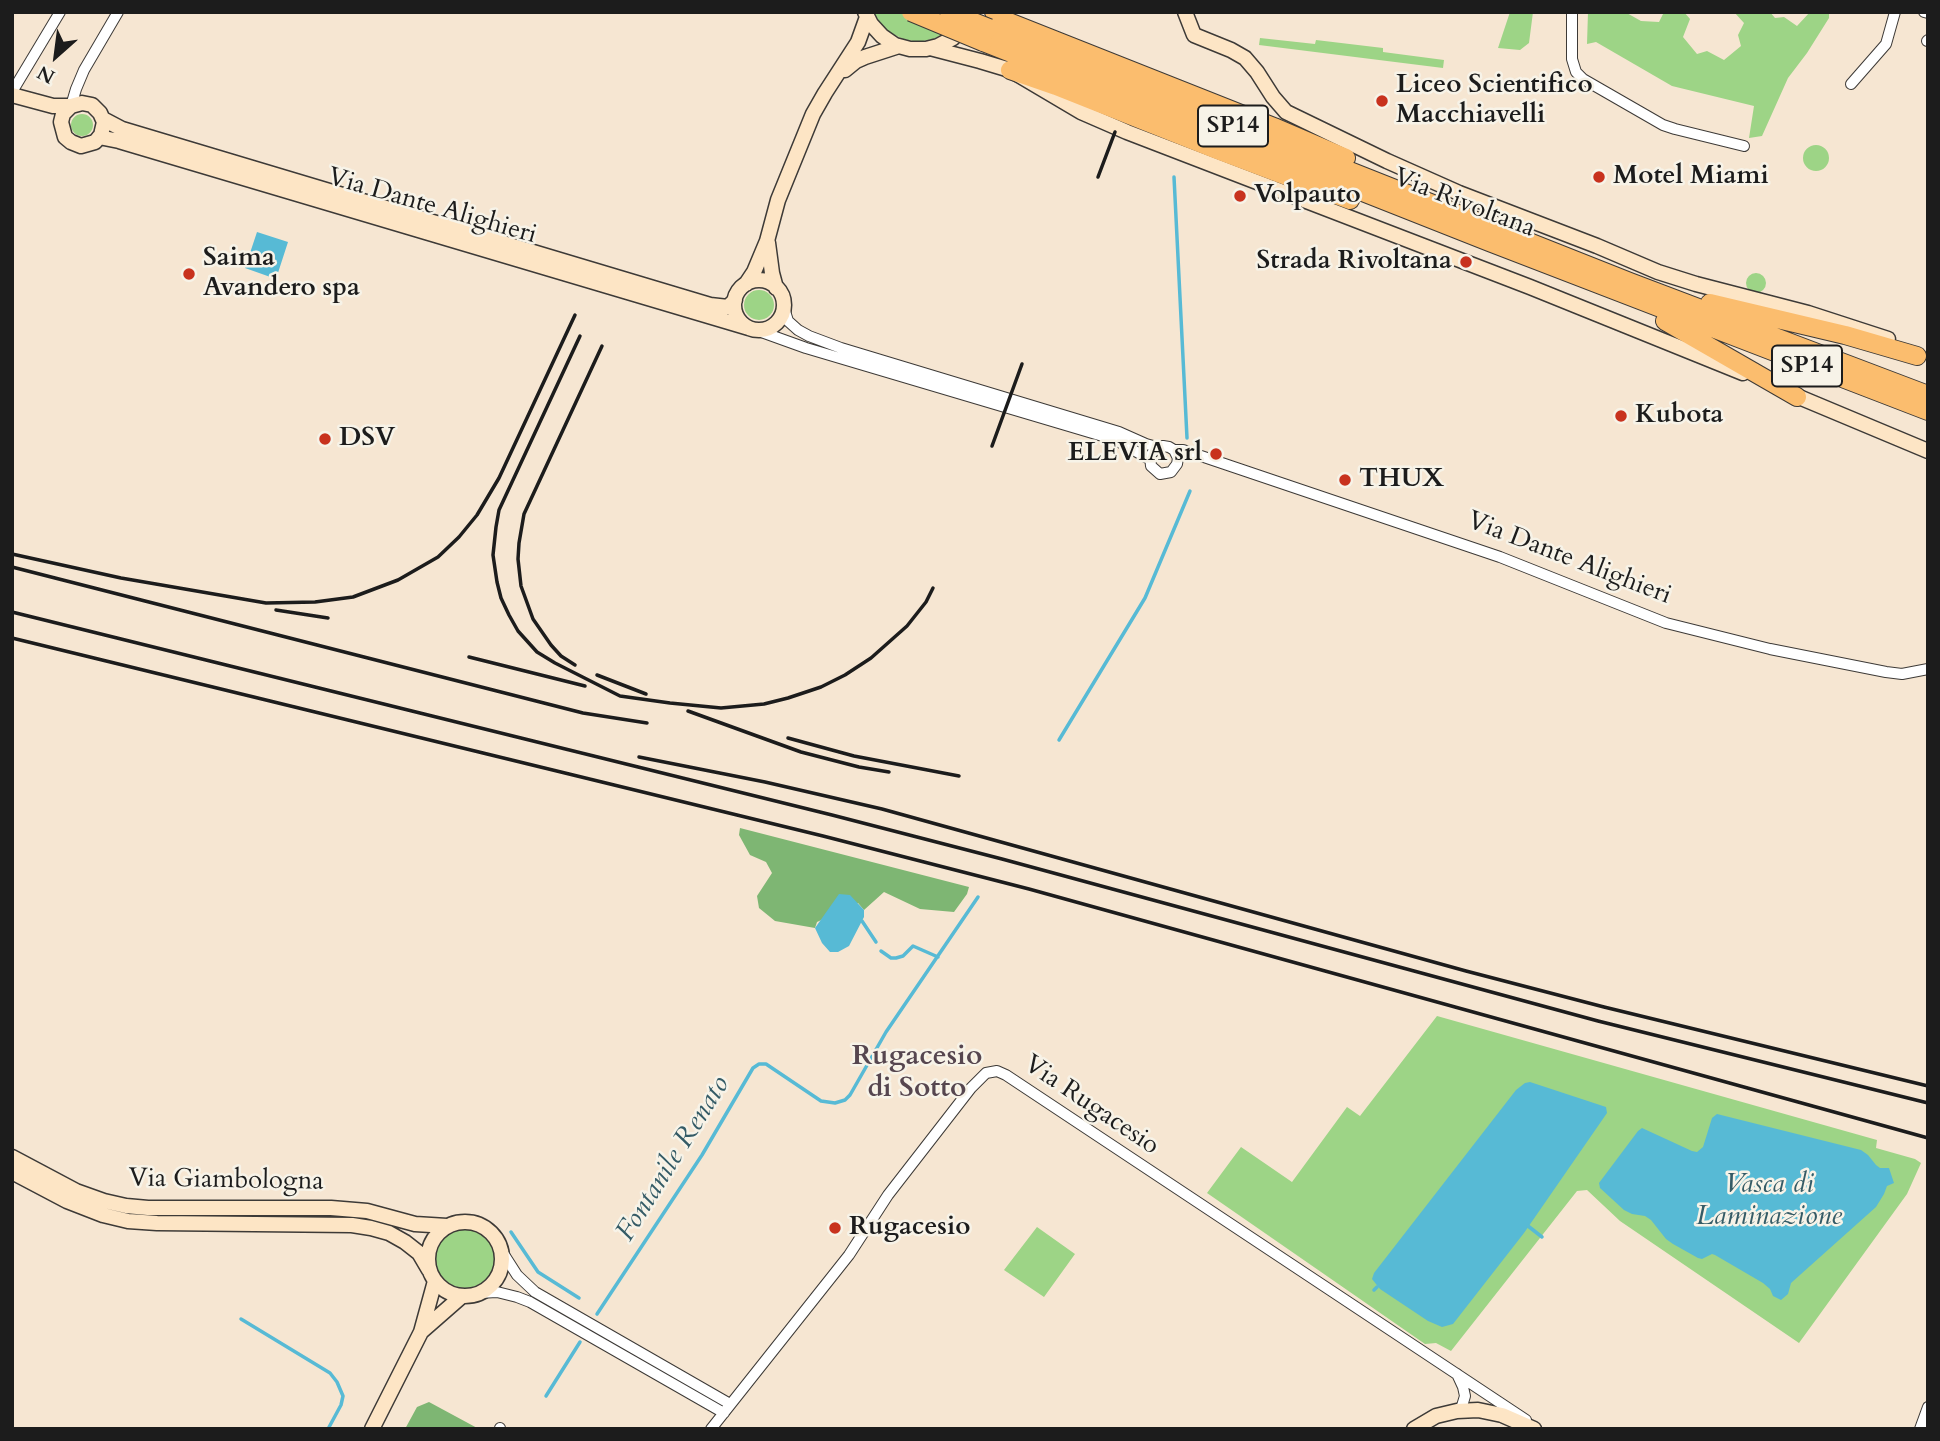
<!DOCTYPE html>
<html>
<head>
<meta charset="utf-8">
<style>
  body { margin:0 }
  #map { position:relative; width:1940px; height:1441px; overflow:hidden; background:#f6e6d2; font-family:Cardo,serif }
  canvas { display:block }
  .frame { position:absolute; inset:0; border:14px solid #1c1c1c; pointer-events:none }
  .north { position:absolute; left:21px; top:21px; width:70px; height:70px; -webkit-text-stroke:5px #f7f3e8; paint-order:stroke; rotate:208deg; font-size:19px; font-weight:700; line-height:28px; text-align:center; color:#1c1c1c }
  .north::after { content:''; display:block; margin:auto; width:24px; height:32px; background:#1c1c1c; clip-path:polygon(50% 0,100% 100%,50% 72%,0 100%) }
</style>
</head>
<body>
<div id="map">
<canvas width="1940" height="1441"></canvas>
<div class="frame"></div>
<div class="north">N</div>
</div>
<script>
const ctx = document.querySelector('canvas').getContext('2d');
ctx.lineJoin = 'round';
function fill(path, color) { ctx.fillStyle = color; ctx.fill(path, 'evenodd'); }
const toPath = rows => new Path2D(rows.map(r => 'M' + r).join(''));
function trace(path, color, width, dash) { ctx.strokeStyle = color; ctx.lineWidth = width; ctx.lineCap = dash ? 'butt' : 'round'; ctx.setLineDash(dash || []); ctx.stroke(path); }
function drawText(font, color, halo, rows, align = 'center') {
  ctx.font = font + ' Cardo,serif'; ctx.lineWidth = 5; ctx.setLineDash([]); ctx.textBaseline = 'middle'; ctx.strokeStyle = halo; ctx.fillStyle = color; for (const [text, x, y, turn = 0] of rows) {
    ctx.save(); ctx.translate(x, y); ctx.rotate((+turn || 0) * Math.PI / 180); ctx.textAlign = isNaN(turn) ? turn : align; if (halo) ctx.strokeText(text, 0, 0); ctx.fillText(text, 0, 0); ctx.restore();
  }
}
const green = toPath([
  [873,12,963,12,946,33,933,39,918,42,903,39,889,32,881,24],
  [1510,12,1533,12,1529,43,1520,50,1498,48],
  [1588,12,1625,12,1641,21,1659,22,1664,12,1684,12,1690,19,1683,37,1697,54,1707,51,1724,60,1741,46,1738,35,1744,23,1734,12,1770,12,1775,18,1784,17,1797,26,1810,12,1829,12,1829,18,1807,53,1788,78,1762,136,1749,138,1754,106,1672,86,1596,42,1587,44],
  [1260,38,1315,44,1316,40,1383,48,1383,52,1444,60,1443,68,1259,45],
  '71 125a11 11 0 1 1 22 0a11 11 0 1 1-22 0Z',
  '1803 158a13 13 0 1 1 26 0a13 13 0 1 1-26 0Z',
  '1746 283a10 10 0 1 1 20 0a10 10 0 1 1-20 0Z',
  '744 305a15 15 0 1 1 30 0a15 15 0 1 1-30 0Z',
  [1437,1016,1877,1140,1876,1148,1915,1159,1921,1163,1907,1194,1799,1343,1620,1221,1587,1190,1577,1191,1451,1351,1436,1343,1425,1344,1207,1193,1241,1147,1292,1182,1347,1107,1360,1116],
  [1037,1227,1075,1254,1044,1297,1004,1270],
  '435 1258a30 30 0 1 1 60 0a30 30 0 1 1-60 0Z'
]);
const forest = toPath([
  [740,828,969,887,967,894,954,912,920,909,884,892,864,910,858,903,817,922,815,928,775,921,759,908,757,896,772,873,766,862,750,855,739,835],
  [429,1402,479,1429,405,1429,417,1407]
]);
const water = toPath([
  [257,232,288,242,276,279,245,268],
  [839,894,850,895,864,910,864,917,849,946,838,952,830,952,822,943,815,928],
  [1530,1082,1606,1107,1607,1113,1524,1233,1453,1324,1442,1327,1428,1321,1380,1289,1372,1279,1374,1273,1516,1090,1525,1083],
  [1717,1114,1861,1150,1868,1155,1876,1165,1880,1168,1889,1168,1894,1183,1887,1186,1884,1194,1876,1207,1791,1283,1788,1294,1781,1300,1773,1296,1770,1289,1763,1283,1715,1255,1712,1254,1702,1259,1698,1258,1673,1244,1666,1239,1651,1220,1645,1216,1632,1214,1624,1210,1600,1188,1599,1183,1638,1131,1642,1128,1692,1151,1697,1152,1703,1147,1712,1118]
]);
const stream = toPath([
  [1174,177,1187,438],
  [1059,740,1145,598,1190,491],
  [862,921,876,942],
  [881,951,891,958,896,958,903,956,913,946,938,957],
  [1528,1226,1542,1237],
  [511,1232,538,1272,579,1298],
  [1374,1290,1377,1287],
  [597,1314,702,1155,753,1068,759,1064,766,1064,821,1101,835,1103,845,1100,850,1095,886,1032,978,897],
  [241,1319,330,1373,337,1382,343,1396,341,1405,328,1429],
  [546,1396,580,1342]
]);
const street = toPath([
  [1572,12,1572,59,1576,72,1583,79,1663,125,1675,129,1744,146],
  [1924,12,1928,13],
  [1927,41,1928,40],
  [1851,84,1886,44,1895,12],
  [12,92,60,12],
  [71,106,76,89,84,70,118,12],
  [784,308,788,321,798,330,809,336,841,348,1119,432,1146,444,1157,447,1163,446,1169,447,1174,450,1178,458,1177,464,1171,472,1160,474,1151,466,1150,456,1157,447],
  [756,330,806,348,1116,440,1149,459],
  [1174,450,1183,450,1201,456,1500,557,1666,623,1770,649,1886,672,1902,674,1928,669],
  [501,1250,517,1275,535,1292,730,1404],
  [479,1293,497,1292,517,1297,530,1302,724,1413],
  [1457,1374,1463,1387,1465,1396,1462,1406,1457,1411],
  [500,1428,500,1429],
  [711,1429,849,1255,888,1195,971,1088,986,1073,997,1071,1006,1075,1526,1420],
  [1920,1429,1928,1407]
]);
const secondary = toPath([
  [865,12,871,24,882,36,895,45,910,49,926,49,938,46,953,38,964,26],
  [1185,12,1194,35,1231,50,1245,58,1257,72,1273,97,1286,112,1387,161,1459,193,1597,246,1658,272,1696,284,1808,313,1888,339],
  [930,48,980,61,1010,70,1081,112,1127,132,1530,287,1743,373],
  [845,70,856,61,865,57,899,46],
  [12,95,53,106,71,106,82,103,92,105,100,113,104,122,101,135,95,142,81,146,71,142,65,137,61,122,63,114,71,106],
  [103,119,122,129,710,305,728,307,735,300],
  [99,137,119,141,749,328],
  [768,243,772,273,776,288],
  '734 305a25 25 0 1 1 50 0a25 25 0 1 1-50 0Z',
  [746,284,754,272,767,241,778,200,813,114,825,93,858,42,867,17],
  [1787,392,1928,451],
  [12,1157,76,1191,104,1201,126,1206,148,1208,331,1208,367,1211,415,1224,447,1226],
  [12,1172,67,1201,103,1215,128,1221,157,1223,352,1225,371,1228,389,1233,405,1242,419,1253,429,1270],
  '428 1259a37 37 0 1 1 74 0a37 37 0 1 1-74 0Z',
  [422,1331,462,1296],
  [372,1429,421,1332,435,1281],
  [1414,1429,1436,1416,1457,1411,1478,1410,1502,1415,1534,1429]
]);
const highway = toPath([
  [994,12,1009,22,1274,127,1346,158],
  [989,28,1630,282,1928,395],
  [983,42,1489,242,1928,411],
  [1010,70,1056,86,1217,150,1350,200],
  [1710,303,1845,335,1917,356],
  [1665,321,1797,397]
]);
const rail = toPath([
  [1098,177,1115,132],
  [580,336,499,510,496,527,493,555,497,582,501,598,509,615,518,631,537,652,555,663,620,696,670,703,721,708,764,704,788,698,821,687,845,675,871,658,907,626,926,602,933,588],
  [992,446,1022,364],
  [12,554,121,578,266,603,315,602,353,597,398,580,438,557,459,537,477,515,499,478,575,315],
  [12,567,583,713,647,723],
  [276,610,328,618],
  [12,612,832,815,1002,859,1598,1021,1928,1103],
  [12,638,823,836,1029,889,1928,1138],
  [469,657,585,686],
  [575,665,561,656,551,645,533,619,521,586,518,559,519,543,524,514,602,346],
  [597,675,646,694],
  [688,711,801,752,859,767,889,772],
  [788,738,854,756,959,776],
  [639,757,765,782,882,809,1466,971,1604,1007,1928,1086]
]);
const highwayBridge = toPath([
  [911,12,983,42],
  [949,12,989,28]
]);
const markers = [
  [1382,101,7,"#c8321e"],
  [1599,177,7,"#c8321e"],
  [1240,196,7,"#c8321e"],
  [1466,262,7,"#c8321e"],
  [189,274,7,"#c8321e"],
  [1621,416,7,"#c8321e"],
  [325,439,7,"#c8321e"],
  [1216,454,7,"#c8321e"],
  [1345,480,7,"#c8321e"],
  [835,1228,7,"#c8321e"]
];
const shields = [
  [1233,126,70],
  [1807,366,70]
];
const shieldNames = [
  ["SP14",1233,126],
  ["SP14",1807,366]
];
const poiNames = [
  ["Liceo Scientifico",1396,86],
  ["Macchiavelli",1396,116],
  ["Motel Miami",1613,177],
  ["Volpauto",1254,196],
  ["Saima",203,259],
  ["Avandero spa",203,289],
  ["Strada Rivoltana",1452,262,"right"],
  ["Kubota",1635,416],
  ["DSV",339,439],
  ["ELEVIA srl",1202,454,"right"],
  ["THUX",1359,480],
  ["Rugacesio",849,1228]
];
const streetNames = [
  ["Via Rivoltana",1464,204,21],
  ["Via Dante Alighieri",432,207,16],
  ["Via Dante Alighieri",1569,559,21],
  ["Via Rugacesio",1091,1106,34],
  ["Via Giambologna",226,1181,1]
];
const neighbourhoodNames = [
  ["Rugacesio",917,1058],
  ["di Sotto",917,1090]
];
const waterNames = [
  ["Fontanile Renato",674,1159,-58],
  ["Vasca di",1769,1186],
  ["Laminazione",1769,1218]
];
fill(green, '#9dd486');
fill(forest, '#7eb673');
fill(water, '#57bad5');
trace(stream, '#57bad5', 3.5);
trace(street, '#3d3a37', 12);
trace(secondary, '#3d3a37', 17);
trace(highway, '#3d3a37', 20);
trace(street, '#fff', 10);
trace(secondary, '#fde5c5', 14);
trace(highway, '#fbbd6e', 18);
trace(rail, '#1c1c1c', 3.5);
trace(highwayBridge, '#3d3a37', 20, []);
trace(highwayBridge, '#fbbd6e', 18);
for (const [x, y, r, color] of markers) { const dot = new Path2D(); dot.arc(x, y, r, 0, 2 * Math.PI); ctx.fillStyle = color; ctx.fill(dot); trace(dot, '#f7f3e8', 2.5); }
for (const [x, y, w] of shields) { const box = new Path2D(); box.roundRect(x - w / 2, y - 20.5, w, 41, 5); ctx.fillStyle = '#f7f3e8'; ctx.fill(box); trace(box, '#1c1c1c', 2); }
drawText('bold 24px', '#1c1c1c', null, shieldNames);
drawText('bold 26px', '#1c1c1c', '#f7f3e8', poiNames, 'left');
drawText('26px', '#1c1c1c', '#f7f3e8', streetNames);
drawText('bold 28px', '#56464f', '#f7f3e8', neighbourhoodNames);
drawText('italic 28px', '#345b66', '#f7f3e8', waterNames);
</script>
</body>
</html>
